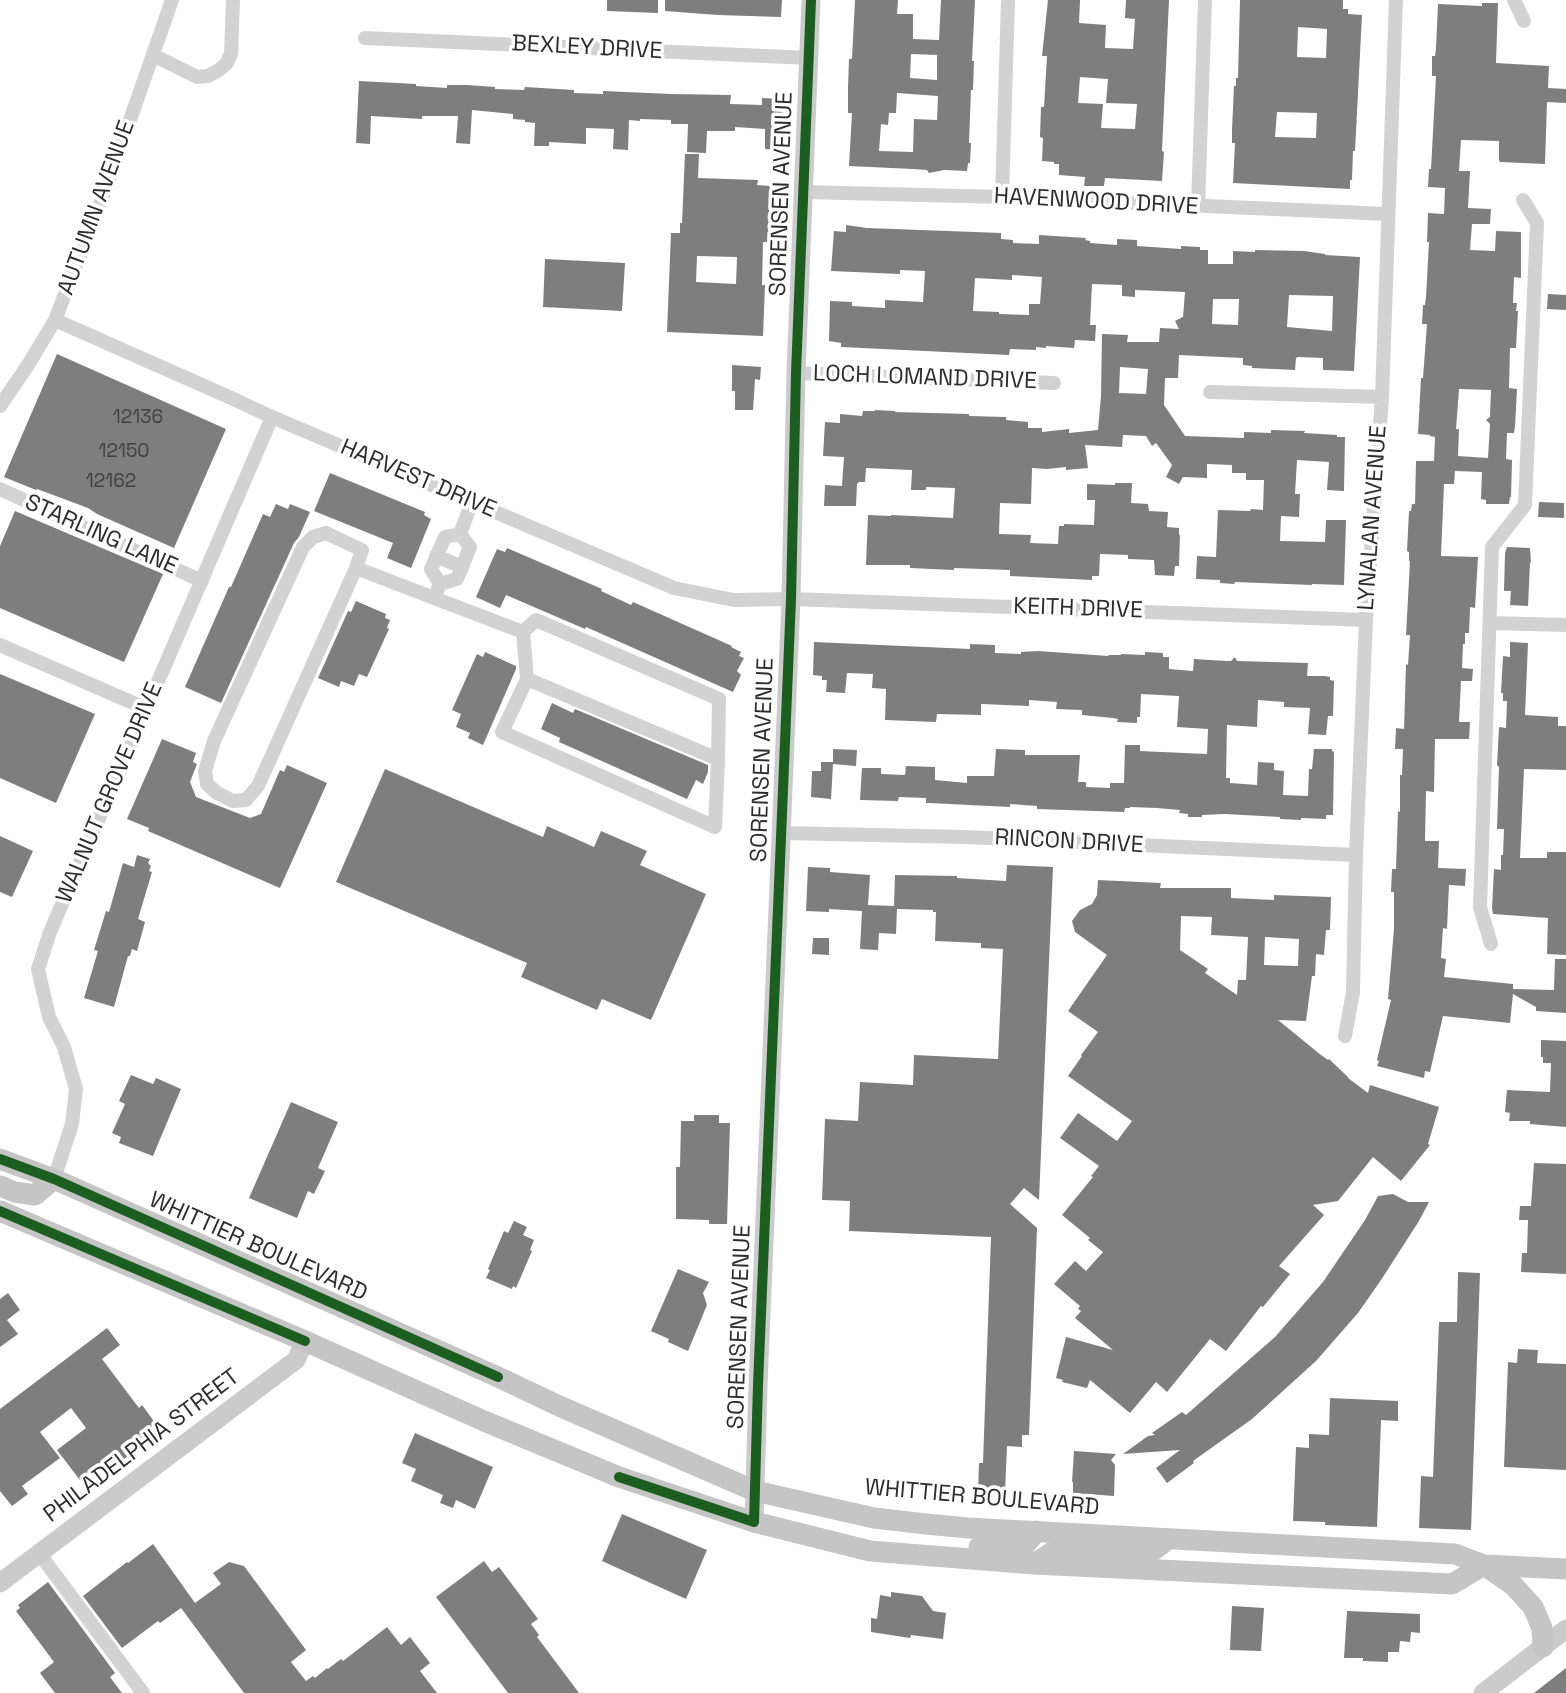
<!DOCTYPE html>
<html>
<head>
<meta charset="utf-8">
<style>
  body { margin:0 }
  canvas { display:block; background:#fff }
</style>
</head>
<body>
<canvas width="1566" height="1693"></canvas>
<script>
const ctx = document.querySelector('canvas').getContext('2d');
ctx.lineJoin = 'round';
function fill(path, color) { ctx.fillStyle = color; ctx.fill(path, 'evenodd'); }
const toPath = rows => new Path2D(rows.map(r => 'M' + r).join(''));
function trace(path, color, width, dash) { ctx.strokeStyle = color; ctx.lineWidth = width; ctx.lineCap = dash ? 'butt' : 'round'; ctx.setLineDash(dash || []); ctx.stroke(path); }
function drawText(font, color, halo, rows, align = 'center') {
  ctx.font = font + ' "Space Grotesk",sans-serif'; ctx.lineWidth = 7; ctx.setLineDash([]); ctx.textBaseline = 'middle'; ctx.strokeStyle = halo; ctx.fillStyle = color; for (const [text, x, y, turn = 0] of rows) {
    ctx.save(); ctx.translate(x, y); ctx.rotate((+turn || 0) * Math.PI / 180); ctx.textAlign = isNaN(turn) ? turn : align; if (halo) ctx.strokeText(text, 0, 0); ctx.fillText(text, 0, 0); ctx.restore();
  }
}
const building = toPath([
  [607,0,658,0,658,13,607,11],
  [665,0,782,0,781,17,718,15,665,11],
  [855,0,898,0,897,14,913,14,913,39,939,40,941,0,975,0,972,61,974,61,973,90,971,90,969,143,971,143,970,163,968,163,967,171,944,170,929,173,927,170,913,169,849,166,852,113,848,113,848,87,849,59,852,59],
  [911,54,937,55,937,80,910,78],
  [897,93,938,96,937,120,914,119,913,152,879,151,881,124,888,125,889,113,896,113],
  [1048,0,1080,0,1079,23,1106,25,1105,48,1133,49,1135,19,1125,18,1126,0,1169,0,1162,151,1164,152,1162,181,1105,178,1104,186,1084,186,1085,177,1059,175,1059,164,1054,164,1054,162,1042,161,1043,138,1040,137,1041,107,1044,107,1047,56,1042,56],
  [1080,77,1108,79,1106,103,1137,104,1135,129,1101,128,1103,104,1078,103],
  [1240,0,1343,0,1343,9,1348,9,1348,14,1362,15,1355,151,1353,151,1352,180,1350,180,1350,189,1233,183,1235,143,1232,143,1232,130,1234,86,1236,86,1236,78,1238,78],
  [1298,27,1327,29,1326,58,1297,57],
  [1277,112,1317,113,1316,138,1275,137],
  [1482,3,1498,3,1496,63,1549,66,1548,88,1566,89,1566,103,1547,102,1545,164,1500,162,1499,160,1499,141,1461,140,1459,171,1470,171,1468,208,1491,209,1490,224,1472,224,1470,250,1495,251,1496,231,1521,232,1521,278,1514,277,1513,303,1517,303,1516,311,1518,311,1516,348,1510,348,1509,388,1517,389,1515,427,1514,433,1507,433,1506,459,1512,460,1511,497,1510,497,1509,504,1486,504,1486,500,1481,499,1482,472,1455,471,1454,484,1444,484,1441,556,1478,557,1475,608,1470,607,1469,633,1465,633,1465,644,1463,644,1462,668,1473,669,1472,681,1461,681,1459,722,1470,722,1469,739,1435,739,1434,792,1426,791,1425,841,1439,841,1438,868,1466,869,1465,886,1449,885,1447,929,1443,928,1441,958,1446,959,1444,977,1513,984,1513,989,1554,990,1555,959,1566,959,1566,1013,1536,1011,1536,1007,1513,994,1510,1023,1443,1016,1430,1072,1425,1071,1424,1078,1377,1066,1379,1061,1377,1060,1391,1000,1388,999,1394,929,1394,892,1391,892,1392,869,1396,869,1398,811,1400,812,1400,775,1402,775,1403,749,1395,749,1396,728,1404,729,1406,664,1408,665,1410,635,1406,635,1410,561,1409,561,1409,552,1407,551,1409,511,1411,511,1412,504,1415,504,1416,461,1434,461,1435,437,1430,436,1430,435,1418,434,1421,378,1423,378,1427,324,1422,324,1423,305,1425,305,1426,297,1429,242,1427,242,1428,213,1444,214,1445,188,1428,187,1429,169,1431,169,1436,76,1432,76,1432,56,1435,56,1436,48,1438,4,1482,6],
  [1459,389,1491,390,1490,417,1486,420,1490,424,1488,458,1458,456,1459,429,1456,429],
  [359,81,416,84,416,86,447,88,447,85,467,85,495,87,495,89,524,90,525,87,574,90,574,93,603,94,603,91,672,94,731,95,730,104,762,105,762,98,783,99,780,150,765,149,765,129,735,127,735,131,707,131,706,153,687,152,688,124,671,124,671,120,640,119,640,121,629,120,628,150,613,149,614,129,586,128,586,144,549,142,549,146,534,146,535,123,525,122,525,120,513,119,513,114,472,110,470,144,456,143,458,116,422,116,422,119,371,116,370,144,356,143],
  [685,154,699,154,698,178,758,180,757,185,770,186,768,242,763,242,762,285,765,285,763,336,667,332,671,233,680,233,680,223,682,223],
  [697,256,737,257,736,284,696,282],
  [846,225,867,228,1001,233,1001,239,1013,240,1013,243,1039,244,1039,235,1086,238,1085,240,1090,241,1090,243,1117,245,1117,239,1137,240,1137,246,1181,249,1181,246,1200,247,1200,250,1208,250,1208,264,1233,264,1233,251,1255,252,1255,250,1304,251,1325,254,1325,255,1360,257,1354,371,1323,370,1323,358,1298,357,1296,358,1295,370,1252,368,1252,366,1243,365,1243,358,1179,355,1178,378,1165,378,1164,405,1185,436,1244,438,1244,432,1271,433,1271,430,1305,431,1304,433,1337,435,1337,437,1345,437,1344,491,1327,490,1329,462,1297,460,1295,494,1300,494,1299,517,1281,516,1280,541,1325,542,1326,520,1346,520,1344,585,1312,584,1312,585,1235,582,1234,584,1220,583,1220,580,1196,579,1197,556,1216,557,1218,510,1250,511,1251,509,1263,510,1264,480,1246,480,1246,473,1232,473,1232,465,1207,464,1207,478,1183,477,1179,484,1166,477,1172,465,1156,443,1152,446,1146,436,1123,435,1122,447,1085,445,1088,468,1066,470,1066,467,1047,469,1032,468,1031,504,1000,503,999,534,1031,535,1030,543,1058,544,1059,526,1064,526,1064,524,1094,525,1095,500,1087,500,1087,484,1115,485,1115,483,1132,483,1131,503,1148,504,1149,511,1168,512,1167,527,1179,528,1179,535,1180,535,1179,566,1175,566,1174,576,1155,575,1154,560,1128,559,1128,555,1100,554,1099,576,1092,576,1092,580,1010,576,1010,570,954,568,954,570,910,568,910,565,866,565,868,515,891,516,891,515,953,518,955,488,926,487,926,490,911,490,912,470,866,468,865,482,859,482,857,484,856,506,824,506,825,485,842,486,844,457,823,456,825,422,840,423,840,414,862,416,863,411,875,411,875,410,895,411,895,412,969,414,969,416,1006,417,1006,420,1028,422,1028,428,1042,428,1042,432,1069,429,1069,433,1098,430,1101,396,1102,334,1128,335,1127,342,1159,342,1160,328,1179,329,1175,321,1183,317,1185,292,1135,290,1135,297,1122,296,1122,285,1092,284,1090,325,1096,325,1095,341,1075,340,1074,348,1046,346,1046,348,1036,347,1036,350,1010,349,1009,355,841,347,841,343,829,341,830,301,852,302,852,306,885,308,885,300,923,302,925,271,900,270,900,274,831,271,834,231,846,232],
  [1012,275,1042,277,1040,304,1029,304,1029,315,999,314,999,312,973,311,975,278,1012,280],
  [1289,295,1333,296,1332,331,1287,327],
  [1213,299,1239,299,1238,325,1212,324],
  [1120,367,1148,369,1146,394,1119,393],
  [545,259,625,263,622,311,543,307],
  [1548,294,1566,295,1566,310,1547,309],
  [57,354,226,429,174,548,97,514,88,508,37,489,36,490,4,477],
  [732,365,761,367,760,380,755,379,753,410,735,410,735,391,732,391],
  [330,473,425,512,424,515,431,519,411,568,387,558,393,543,314,511],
  [1539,502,1564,503,1564,518,1538,517],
  [276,504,288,509,290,504,310,512,299,537,294,543,221,703,185,687,229,587,231,587,263,514,270,517],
  [15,511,163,574,124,662,0,608,0,546],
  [1507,547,1530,548,1531,562,1530,563,1528,606,1510,605,1511,591,1504,591,1505,553],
  [507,548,602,589,601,591,631,605,633,602,732,646,731,647,741,652,739,656,744,658,737,671,741,675,733,692,586,627,585,629,506,595,500,608,476,597,497,549,505,552],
  [356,601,386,614,385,618,390,620,387,628,389,629,367,677,359,674,354,686,341,681,339,687,318,678,348,611,351,612],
  [814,642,970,649,970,644,995,645,995,653,1021,654,1021,652,1038,651,1108,656,1109,655,1121,655,1121,654,1145,655,1145,652,1163,653,1163,657,1169,657,1169,669,1193,671,1194,659,1227,661,1231,661,1235,657,1237,661,1308,663,1307,676,1325,676,1330,677,1330,680,1334,681,1333,716,1328,716,1326,735,1308,734,1310,708,1284,707,1284,702,1258,700,1257,727,1227,725,1226,778,1230,778,1230,783,1257,785,1258,762,1274,763,1274,770,1284,771,1283,795,1308,796,1309,769,1312,769,1314,749,1332,749,1332,751,1334,752,1333,815,1326,815,1326,819,1301,818,1301,820,1280,819,1280,817,1225,814,1202,815,1202,817,1188,817,1188,814,1179,813,1180,810,1157,808,1130,807,1130,808,1125,808,1124,812,1037,809,1037,806,1010,804,1010,807,929,803,926,803,926,798,899,797,898,801,860,800,862,768,881,768,881,774,905,775,906,766,935,767,935,780,967,783,967,776,994,776,996,749,1025,750,1025,755,1080,755,1078,782,1086,782,1086,787,1110,788,1110,783,1124,783,1125,745,1140,745,1140,751,1207,754,1208,729,1177,727,1179,696,1141,694,1140,717,1137,717,1137,723,1117,722,1118,719,1113,718,1082,715,1082,710,1056,709,1057,702,1029,700,1029,706,981,704,981,715,937,714,936,722,885,720,886,689,872,688,873,674,847,673,845,693,826,692,827,680,822,680,822,676,813,675],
  [1510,642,1528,643,1525,715,1558,717,1558,726,1566,726,1566,770,1524,769,1520,858,1547,858,1547,852,1566,852,1566,955,1547,954,1548,918,1493,914,1492,908,1494,869,1501,870,1501,855,1503,855,1504,829,1497,829,1499,767,1497,765,1499,727,1506,728,1507,701,1503,701,1503,693,1501,693,1503,656,1510,657],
  [485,652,516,666,516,669,483,745,468,738,470,733,456,727,461,714,452,710,477,654,483,657],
  [0,674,95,714,56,803,0,778],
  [552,703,573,713,575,709,708,765,708,772,703,784,696,780,687,799,559,742,560,738,541,729],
  [162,739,196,753,193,762,197,764,190,782,196,797,250,818,261,814,280,770,284,772,287,765,327,783,280,888,148,831,149,828,127,819],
  [833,749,857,750,856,766,833,764,831,799,811,797,812,771,821,771,821,762,833,762],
  [385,769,543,837,547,826,594,847,601,831,647,851,640,865,706,894,651,1020,602,999,597,1010,521,977,527,963,336,882],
  [0,836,33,851,12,897,0,892],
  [137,855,150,859,148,863,151,866,149,871,152,872,138,919,145,922,137,951,132,949,130,956,128,956,114,1007,84,998,98,951,94,950,106,911,109,912,123,863,134,867],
  [1007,865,1053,867,1039,1200,1024,1188,1010,1204,1037,1228,1029,1435,1022,1435,1022,1447,1007,1446,1005,1492,978,1491,979,1463,983,1463,991,1237,849,1231,850,1201,822,1200,825,1119,858,1121,860,1082,913,1085,914,1055,998,1059,1003,949,981,948,981,943,935,941,936,912,933,912,933,910,897,909,896,934,879,933,878,950,860,949,862,911,829,909,829,912,806,911,808,867,830,868,830,872,870,875,868,905,894,906,895,875,957,876,957,878,1006,881],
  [1098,880,1161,883,1160,888,1231,888,1231,898,1274,900,1274,895,1331,897,1330,930,1326,930,1324,955,1316,954,1315,976,1312,976,1306,1021,1278,1020,1321,1055,1328,1060,1329,1059,1348,1077,1348,1078,1368,1093,1370,1085,1439,1107,1428,1144,1430,1145,1401,1181,1373,1157,1338,1201,1313,1205,1324,1215,1279,1266,1290,1274,1263,1307,1261,1306,1226,1351,1210,1339,1167,1392,1156,1382,1130,1413,1090,1380,1087,1388,1062,1382,1063,1380,1056,1378,1066,1337,1113,1350,1075,1318,1081,1311,1078,1309,1080,1306,1054,1284,1075,1261,1086,1271,1103,1252,1088,1240,1090,1238,1062,1215,1093,1177,1091,1176,1099,1166,1060,1138,1078,1113,1117,1141,1132,1121,1068,1076,1082,1056,1081,1055,1098,1032,1068,1011,1107,955,1075,932,1072,921,1080,910,1092,904,1097,895],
  [1181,916,1212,917,1211,935,1248,937,1246,980,1238,980,1237,995,1205,973,1208,969,1180,950],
  [1265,937,1299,939,1298,966,1264,965],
  [813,938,829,938,829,955,812,954],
  [1541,1040,1566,1041,1566,1127,1530,1124,1530,1121,1509,1121,1510,1113,1505,1112,1507,1090,1550,1092,1551,1063,1543,1063,1543,1057,1541,1057],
  [131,1075,153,1084,156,1078,181,1089,153,1156,119,1143,121,1137,112,1133,125,1104,119,1101],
  [291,1102,338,1122,318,1168,325,1171,314,1194,308,1191,297,1218,249,1198],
  [694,1115,719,1115,719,1123,730,1123,727,1224,709,1224,709,1220,676,1219,676,1167,680,1167,681,1121,694,1121],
  [1534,1163,1566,1164,1566,1274,1521,1272,1522,1253,1527,1253,1528,1220,1519,1220,1520,1206,1531,1206],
  [1393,1194,1408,1202,1429,1202,1419,1221,1381,1280,1358,1313,1316,1361,1252,1419,1193,1461,1194,1463,1167,1483,1156,1468,1180,1450,1123,1454,1148,1436,1155,1435,1152,1433,1182,1412,1186,1415,1275,1337,1323,1282,1365,1220,1378,1196],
  [514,1221,527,1227,523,1235,534,1240,530,1250,532,1251,516,1288,513,1286,512,1289,486,1278,490,1270,488,1269,504,1231,508,1233],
  [678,1269,709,1282,703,1293,707,1305,688,1351,668,1342,669,1339,651,1331],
  [1458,1272,1480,1273,1471,1530,1419,1528,1421,1476,1433,1477,1439,1322,1457,1322],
  [8,1293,20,1310,7,1320,18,1334,0,1347,0,1299],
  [107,1328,120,1345,102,1359,139,1408,142,1405,161,1431,86,1488,57,1450,86,1428,71,1408,40,1432,60,1458,22,1486,28,1494,12,1506,0,1491,0,1409],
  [1518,1349,1538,1350,1537,1363,1566,1364,1566,1470,1504,1467,1508,1362,1517,1363],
  [1330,1398,1398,1401,1398,1421,1381,1420,1377,1527,1325,1525,1325,1522,1293,1521,1296,1447,1309,1448,1309,1434,1329,1435],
  [415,1433,493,1467,475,1509,456,1500,453,1508,440,1503,443,1495,411,1481,416,1469,402,1463],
  [1074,1451,1116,1454,1111,1460,1115,1465,1114,1496,1073,1493,1073,1482,1072,1482],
  [622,1514,707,1550,686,1599,602,1561],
  [153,1544,195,1603,221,1584,213,1573,229,1562,244,1566,306,1650,291,1662,306,1681,313,1676,315,1678,327,1668,328,1669,341,1659,343,1661,387,1627,401,1645,410,1637,430,1663,420,1671,437,1693,244,1693,181,1608,160,1623,158,1621,122,1648,83,1596,127,1562,128,1563],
  [484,1561,492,1572,499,1567,538,1619,531,1624,539,1635,537,1637,579,1693,508,1693,436,1597],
  [48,1582,115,1673,110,1677,122,1693,55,1693,40,1673,54,1662,16,1611,20,1608,18,1605],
  [891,1592,922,1596,933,1611,946,1613,943,1639,911,1635,910,1638,871,1632,871,1618,877,1619,880,1595,891,1597],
  [1232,1606,1264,1608,1261,1651,1230,1650],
  [1347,1611,1420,1614,1420,1633,1411,1632,1410,1642,1400,1641,1399,1652,1388,1652,1388,1662,1363,1661,1363,1658,1344,1658],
  [1566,1668,1566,1693,1534,1693]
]);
const street = toPath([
  [1514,0,1524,21],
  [365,38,809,58],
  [153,55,197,77,208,76,219,70,226,64,231,54,233,0],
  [803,192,1002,197,1388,214],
  [1002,197,1008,0],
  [1198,206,1205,0],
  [55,320,229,397,272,417,674,588,734,600,791,599,1366,620],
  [796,373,1054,383],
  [1210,392,1382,397],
  [0,406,28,365,55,320,108,183,172,0],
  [0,489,202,581],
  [460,534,472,502],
  [436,556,462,567],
  [356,568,362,550,326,533,313,537,303,547,214,741,205,771,207,784,217,793,233,801,246,800,258,786,356,568,434,598,440,584,457,579,462,567,470,547,460,534],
  [440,584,431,569,445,537,460,534],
  [434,598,523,632,527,679,718,759,719,699,536,620,523,632],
  [1490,623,1566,625],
  [0,645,147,709],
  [527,679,502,732,715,827,718,759],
  [781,833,966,837,1356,855],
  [1491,944,1480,907,1492,547,1525,505,1537,223,1523,200],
  [1345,1036,1353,992,1356,855,1366,620,1382,397,1396,0],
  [54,1179,72,1124,76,1089,64,1047,49,1017,38,969,50,932,272,417],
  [39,1553,143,1693]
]);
const secondary = toPath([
  [754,1522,758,1385,791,599,796,373,811,0],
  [0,1583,296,1360,305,1341],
  [1483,1693,1566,1629]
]);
const primary = toPath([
  [0,1159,54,1179,498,1377,559,1406,755,1491,874,1518,926,1524,968,1528,1455,1554,1484,1565,1566,1569],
  [0,1186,15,1192,35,1195,54,1179],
  [0,1211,305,1341,484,1421,619,1477,754,1522,870,1551,1034,1564,1452,1584,1484,1565],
  [979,1547,1024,1546,1037,1531],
  [1034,1564,1057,1549,1135,1553,1154,1550,1167,1540],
  [1484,1565,1513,1585,1533,1607,1542,1628,1543,1647]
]);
const cycleway = toPath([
  [0,1159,54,1179,498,1377],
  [0,1211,305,1341],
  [619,1477,754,1522,758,1385,791,599,796,373,811,0]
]);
const numberNames = [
  ["12136",138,418],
  ["12150",124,452],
  ["12162",111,482]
];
const streetNames = [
  ["BEXLEY DRIVE",587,48,3],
  ["SORENSEN AVENUE",782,194,-88],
  ["HAVENWOOD DRIVE",1096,202,3],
  ["AUTUMN AVENUE",97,208,-70],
  ["LOCH LOMAND DRIVE",925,378,2],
  ["HARVEST DRIVE",418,479,23],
  ["LYNALAN AVENUE",1373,518,-86],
  ["STARLING LANE",101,535,24],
  ["KEITH DRIVE",1078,609,2],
  ["SORENSEN AVENUE",763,760,-88],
  ["WALNUT GROVE DRIVE",110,793,-67],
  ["RINCON DRIVE",1069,842,3],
  ["WHITTIER BOULEVARD",258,1247,24],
  ["SORENSEN AVENUE",740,1327,-88],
  ["PHILADELPHIA STREET",142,1446,-37],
  ["WHITTIER BOULEVARD",982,1498,5]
];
fill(building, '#7e7e7e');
trace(street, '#d2d2d2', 14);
trace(secondary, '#cbcbcb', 19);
trace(primary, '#c5c5c5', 21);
trace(cycleway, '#1b5e20', 10);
drawText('19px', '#414141', null, numberNames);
drawText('23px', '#2d2d2d', '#fff', streetNames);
</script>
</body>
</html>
